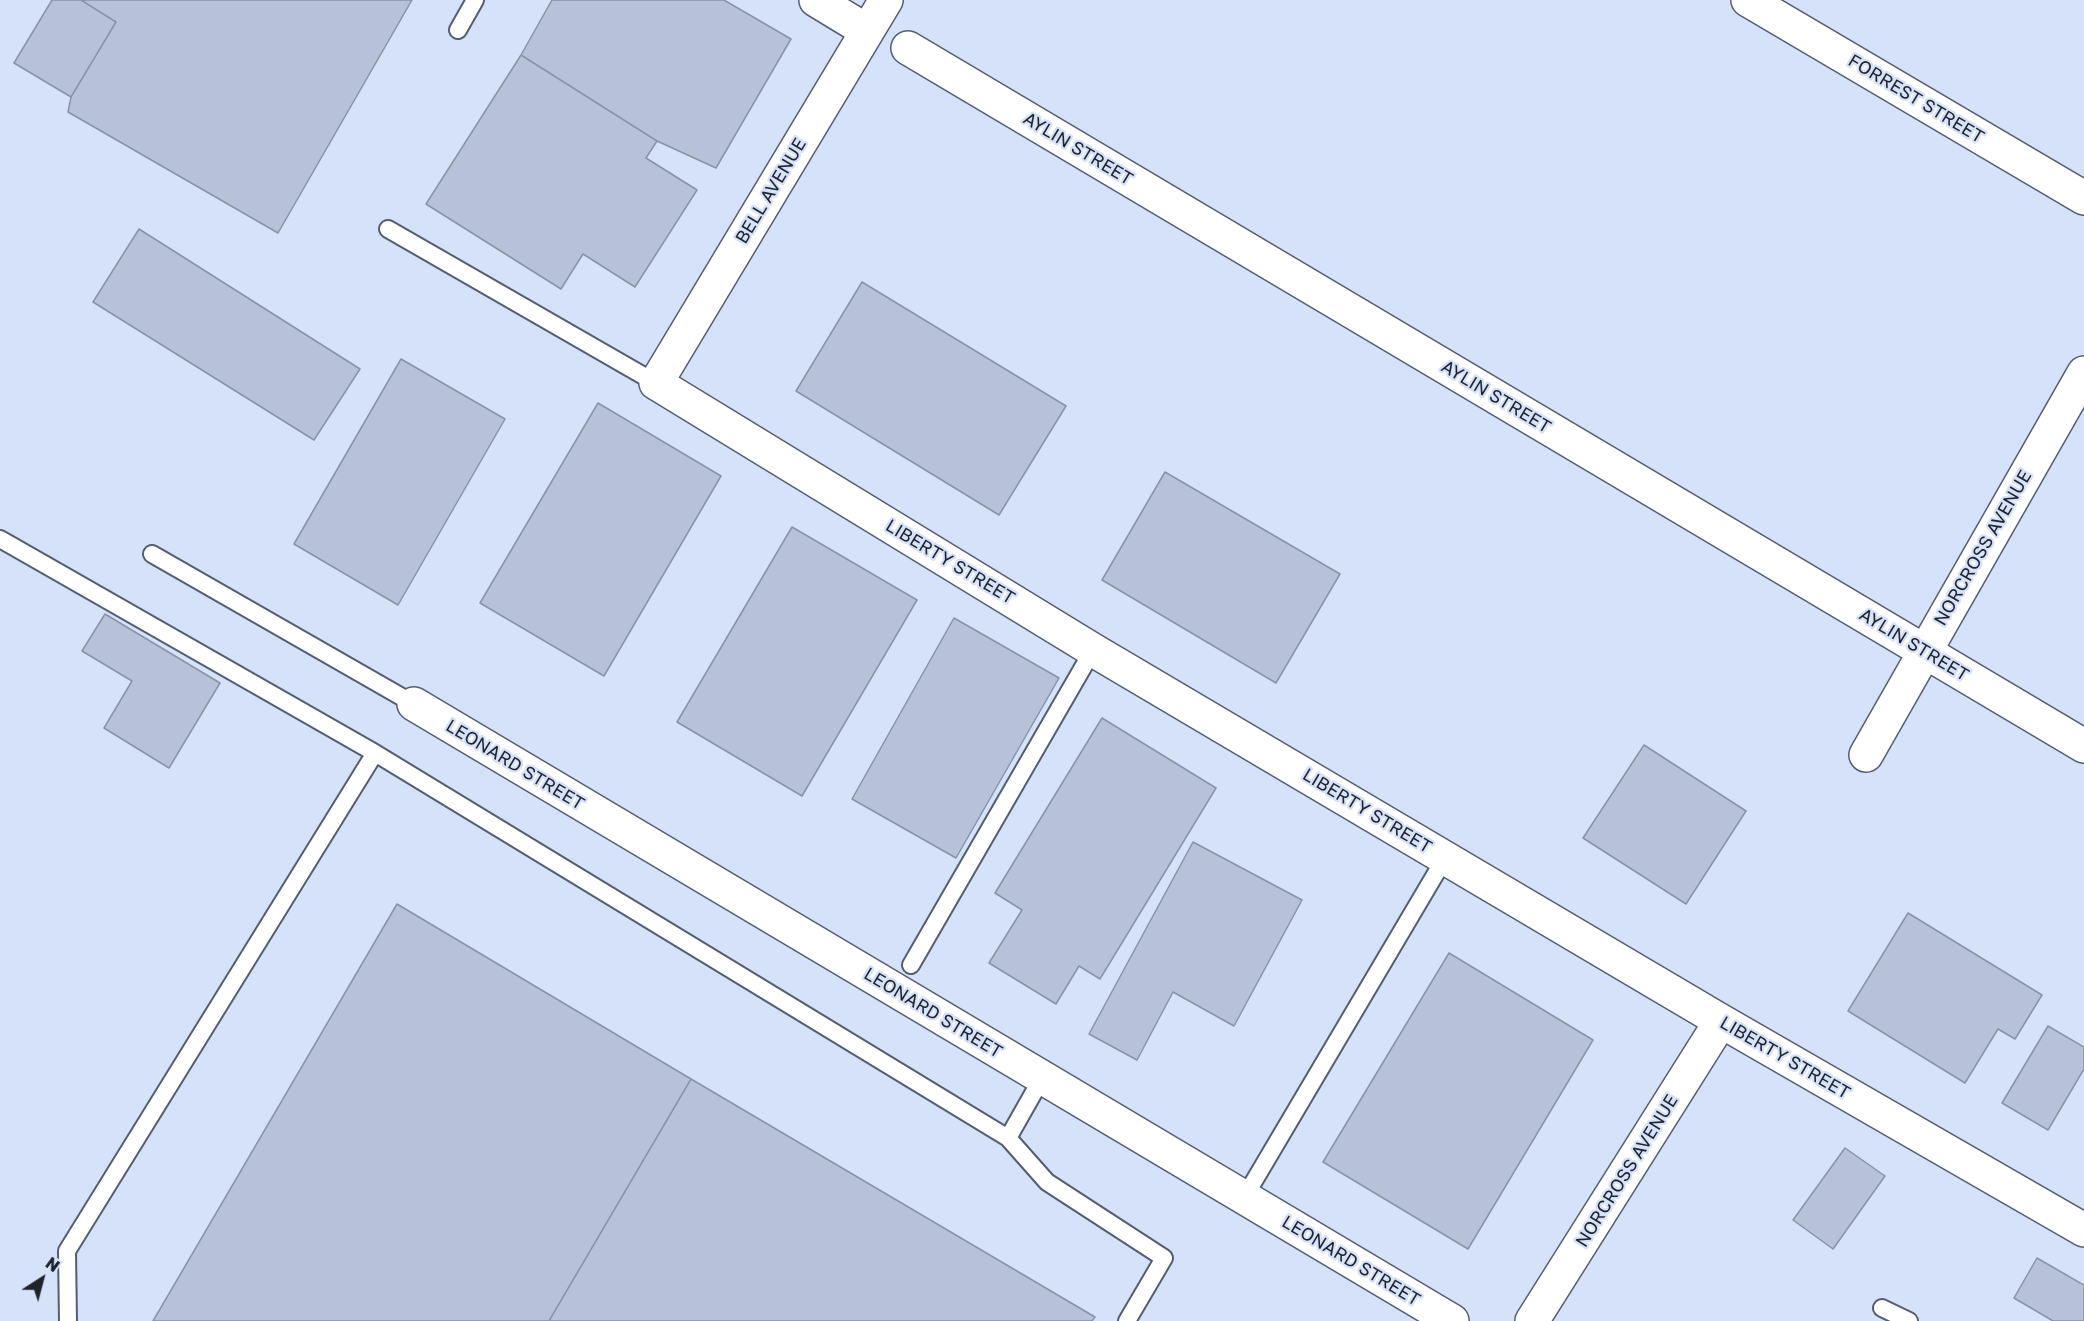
<!DOCTYPE html>
<html>
<head>
<meta charset="utf-8">
<style>
  body { margin:0 }
  #map { position:relative; width:2084px; height:1321px; overflow:hidden; background:#d6e2fa; font-family:"Golos Text",sans-serif }
  canvas { display:block }
  .north { position:absolute; left:12px; top:1249px; width:60px; height:60px; -webkit-text-stroke:4px #d6e2fa; paint-order:stroke; rotate:36deg; font-size:16px; font-weight:700; line-height:24px; text-align:center; color:#1f232c }
  .north::after { content:''; display:block; margin:auto; width:21px; height:27px; background:#1f232c; clip-path:polygon(50% 0,100% 100%,50% 72%,0 100%) }
</style>
</head>
<body>
<div id="map">
<canvas width="2084" height="1321"></canvas>
<div class="north">N</div>
</div>
<script>
const ctx = document.querySelector('canvas').getContext('2d');
ctx.lineJoin = 'round';
function fill(path, color) { ctx.fillStyle = color; ctx.fill(path, 'evenodd'); }
const toPath = rows => new Path2D(rows.map(r => 'M' + r).join(''));
function trace(path, color, width, dash) { ctx.strokeStyle = color; ctx.lineWidth = width; ctx.lineCap = dash ? 'butt' : 'round'; ctx.setLineDash(dash || []); ctx.stroke(path); }
function drawText(font, color, halo, rows, align = 'center') {
  ctx.font = font + ' "Golos Text",sans-serif'; ctx.lineWidth = 4.5; ctx.setLineDash([]); ctx.textBaseline = 'middle'; ctx.strokeStyle = halo; ctx.fillStyle = color; for (const [text, x, y, turn = 0] of rows) {
    ctx.save(); ctx.translate(x, y); ctx.rotate((+turn || 0) * Math.PI / 180); ctx.textAlign = isNaN(turn) ? turn : align; if (halo) ctx.strokeText(text, 0, 0); ctx.fillText(text, 0, 0); ctx.restore();
  }
}
const building = toPath([
  [52,0,81,0,116,22,71,97,14,63,52,0],
  [81,0,412,0,278,233,68,112,71,97,116,22,81,0],
  [552,0,724,0,791,39,716,168,657,141,521,55,552,0],
  [521,55,657,141,646,158,697,190,635,287,583,254,561,289,426,204,521,55],
  [139,229,360,369,314,440,93,302,139,229],
  [862,282,1066,406,999,515,796,391,862,282],
  [401,359,505,419,398,605,294,544,401,359],
  [598,403,721,476,604,676,480,603,598,403],
  [1165,472,1340,574,1276,683,1102,580,1165,472],
  [792,527,917,600,802,796,677,722,792,527],
  [105,614,220,683,169,768,104,728,132,681,82,651,105,614],
  [954,618,1059,678,956,858,852,799,954,618],
  [1102,718,1216,788,1100,979,1079,966,1056,1004,989,963,1022,910,995,893,1102,718],
  [1644,745,1746,811,1686,904,1583,838,1644,745],
  [1193,842,1302,900,1234,1026,1173,992,1137,1060,1089,1034,1193,842],
  [397,904,691,1079,549,1321,153,1321,397,904],
  [1908,913,2042,995,2015,1039,1998,1029,1965,1083,1848,1011,1908,913],
  [1449,953,1593,1040,1468,1249,1323,1162,1449,953],
  [2048,1026,2084,1047,2084,1069,2048,1130,2002,1103,2048,1026],
  [691,1079,1095,1317,1092,1321,549,1321,691,1079],
  [1845,1148,1885,1176,1833,1249,1793,1220,1845,1148],
  [2037,1258,2084,1285,2084,1321,2053,1321,2014,1298,2037,1258]
]);
const lane = toPath([
  [458,30,475,0],
  [388,229,656,383],
  [0,539,375,753,1008,1138],
  [152,554,414,704],
  [911,965,1093,650],
  [1042,1078,1008,1138,1047,1182,1164,1258,1127,1321],
  [1244,1198,1445,858],
  [1882,1308,1909,1321],
  [68,1321,67,1251,375,753]
]);
const street = toPath([
  [816,0,867,31],
  [886,0,656,383,1093,650,1721,1021,2084,1230],
  [1748,0,2084,198],
  [908,48,2084,746],
  [414,704,1452,1321],
  [1866,755,2084,373],
  [1532,1321,1721,1021]
]);
const streetNames = [
  ["FORREST STREET",1916,99,31],
  ["AYLIN STREET",1078,149,31],
  ["BELL AVENUE",771,191,-59],
  ["AYLIN STREET",1496,397,31],
  ["NORCROSS AVENUE",1983,548,-60],
  ["LIBERTY STREET",950,562,31],
  ["AYLIN STREET",1914,645,31],
  ["LEONARD STREET",515,765,31],
  ["LIBERTY STREET",1367,811,31],
  ["LEONARD STREET",933,1013,31],
  ["LIBERTY STREET",1785,1058,30],
  ["NORCROSS AVENUE",1627,1171,-58],
  ["LEONARD STREET",1351,1261,31]
];
fill(building, '#b7c2d9');
trace(building, '#8893a9', 1.5);
trace(lane, '#545e72', 20);
trace(street, '#545e72', 36);
trace(lane, '#fff', 16);
trace(street, '#fff', 33);
drawText('18px', '#1f232c', '#d6e2fa', streetNames);
</script>
</body>
</html>
